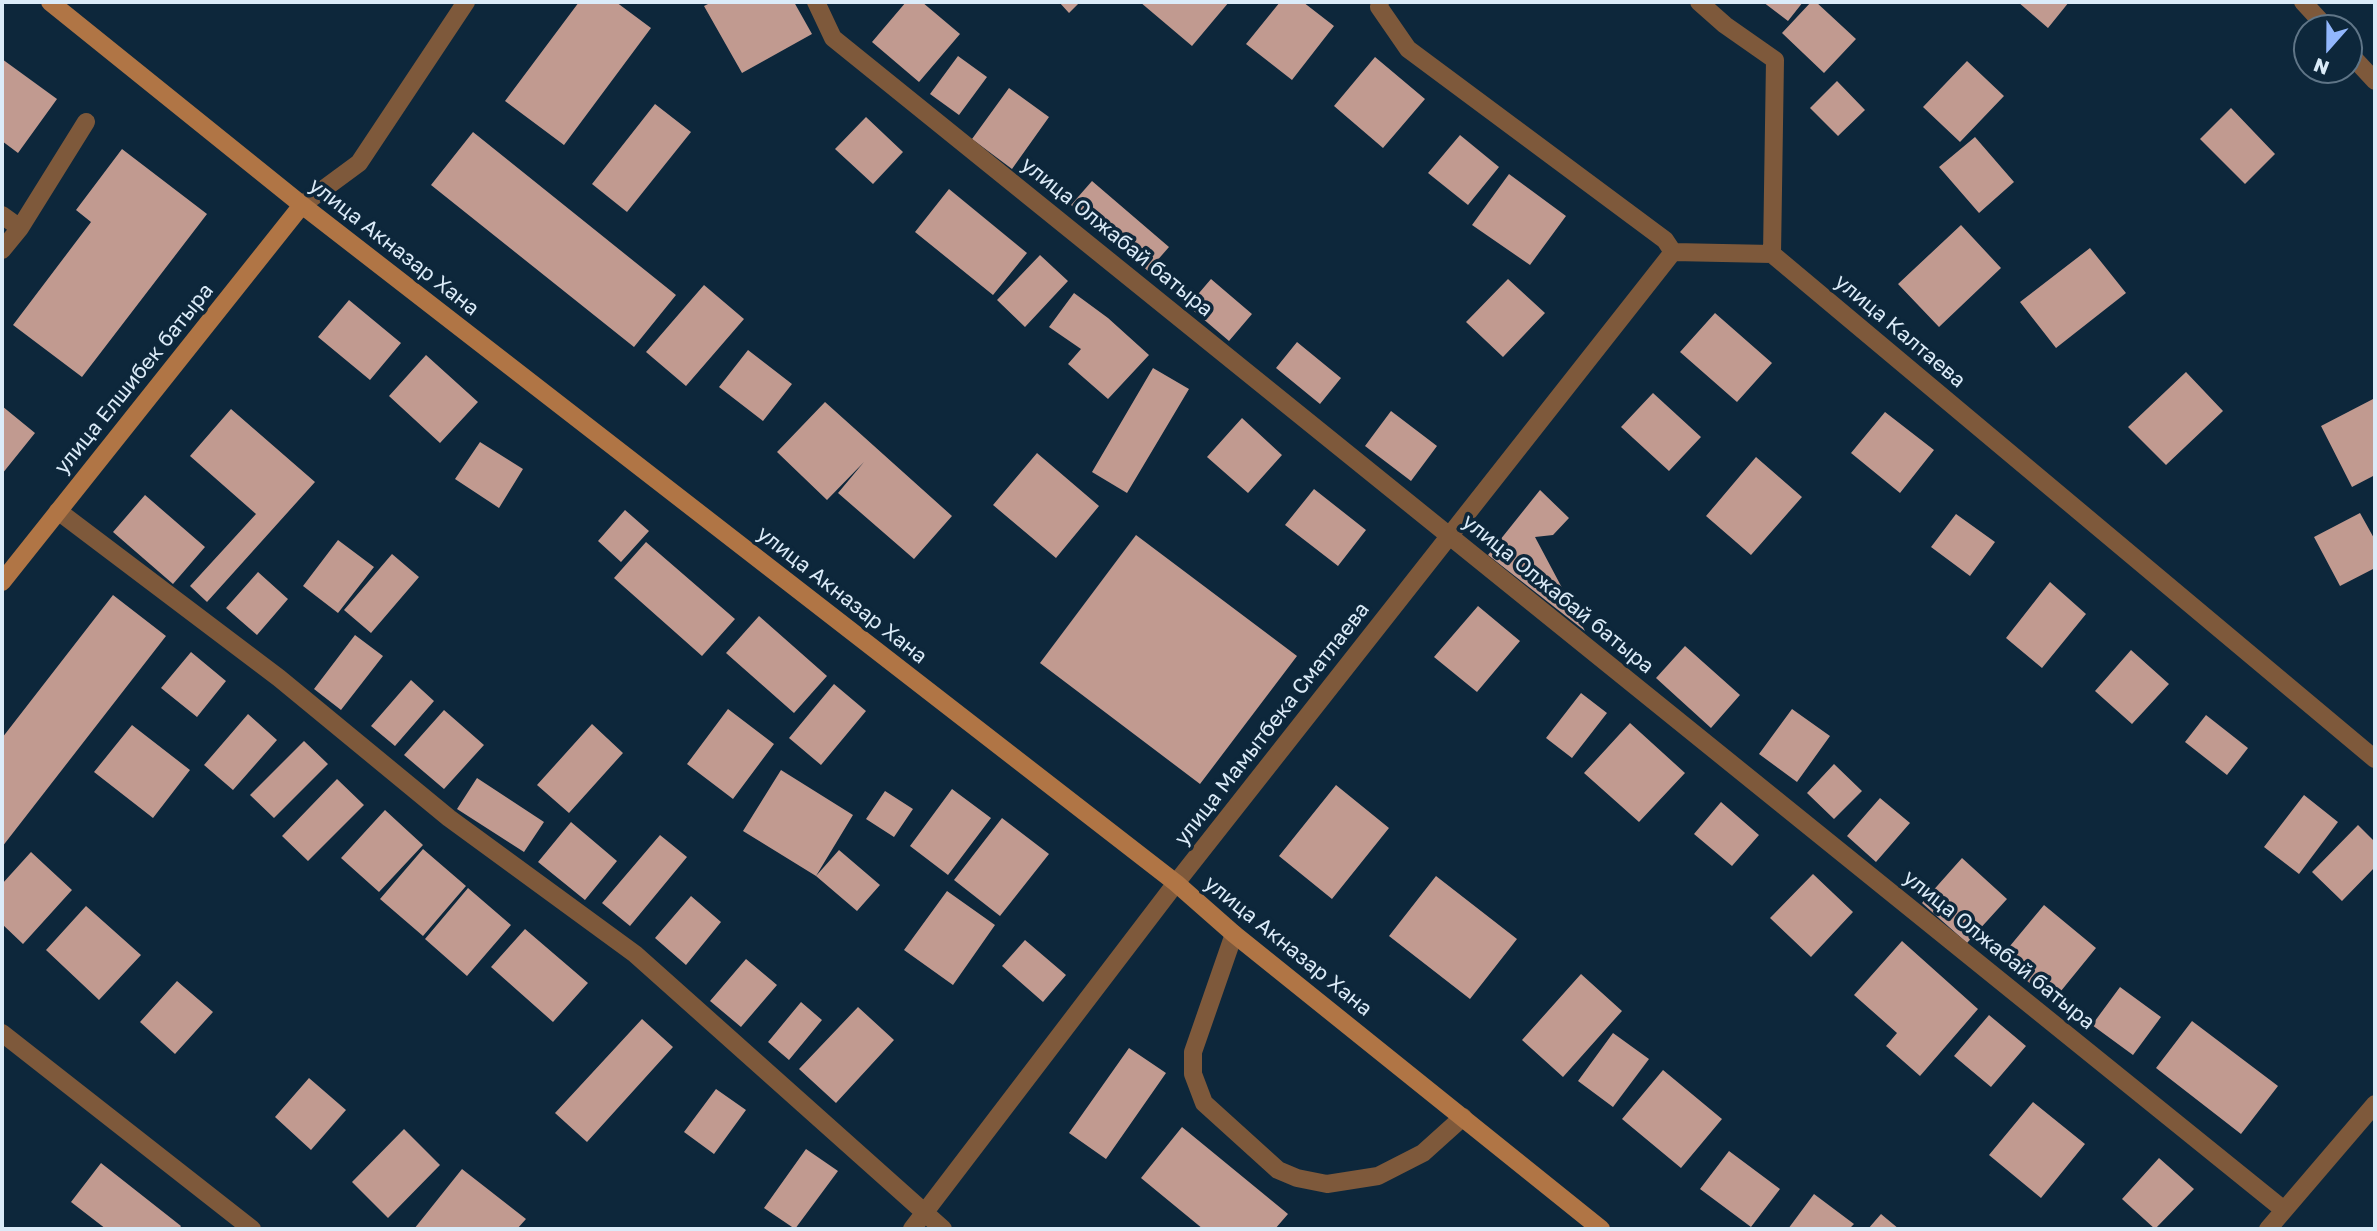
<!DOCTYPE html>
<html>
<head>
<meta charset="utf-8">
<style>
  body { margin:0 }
  #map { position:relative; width:2377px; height:1231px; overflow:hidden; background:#0d273b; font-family:"Golos Text",sans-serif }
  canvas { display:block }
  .frame { position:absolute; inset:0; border:4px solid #dbebf8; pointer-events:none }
  .north { position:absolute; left:2293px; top:14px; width:70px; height:70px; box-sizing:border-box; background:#0d273b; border:2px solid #5f7587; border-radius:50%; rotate:201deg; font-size:19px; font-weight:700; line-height:28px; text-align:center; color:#dbebf8 }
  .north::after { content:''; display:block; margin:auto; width:24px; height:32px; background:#92b7fd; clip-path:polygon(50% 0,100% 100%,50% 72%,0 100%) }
</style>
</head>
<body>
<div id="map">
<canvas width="2377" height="1231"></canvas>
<div class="frame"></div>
<div class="north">N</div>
</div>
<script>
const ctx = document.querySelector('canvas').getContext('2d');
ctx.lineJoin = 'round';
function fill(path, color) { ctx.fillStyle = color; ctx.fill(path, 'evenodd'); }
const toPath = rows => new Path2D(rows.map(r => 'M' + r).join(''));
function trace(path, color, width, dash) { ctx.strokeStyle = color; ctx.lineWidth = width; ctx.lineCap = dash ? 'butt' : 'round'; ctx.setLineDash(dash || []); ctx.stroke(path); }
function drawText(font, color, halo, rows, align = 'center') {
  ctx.font = font + ' "Golos Text",sans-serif'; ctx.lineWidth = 7; ctx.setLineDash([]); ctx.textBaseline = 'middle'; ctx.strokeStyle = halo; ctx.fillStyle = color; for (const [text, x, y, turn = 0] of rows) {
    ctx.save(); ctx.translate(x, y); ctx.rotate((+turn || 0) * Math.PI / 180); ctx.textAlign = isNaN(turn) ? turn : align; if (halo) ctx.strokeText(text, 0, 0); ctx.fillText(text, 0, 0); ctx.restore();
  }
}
const building = toPath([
  [579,2,616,2,651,28,564,145,505,101],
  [712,2,794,2,812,34,742,73,704,6],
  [906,2,922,2,960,34,919,82,872,42],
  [1059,2,1080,2,1069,13],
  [1140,2,1229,2,1192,46],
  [1280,2,1303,2,1334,26,1292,80,1246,44],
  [1763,2,1803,2,1788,21],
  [1811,2,1816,2,1856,39,1824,73,1782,33],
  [2018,2,2069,2,2048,28],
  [958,56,987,77,959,115,930,94],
  [1375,57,1425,99,1383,148,1334,106],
  [2,59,57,99,18,153,2,141],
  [1967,61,2004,96,1960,142,1923,107],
  [1837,81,1865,110,1838,136,1810,108],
  [1009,88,1049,117,1012,169,972,139],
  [655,104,691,132,627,212,592,184],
  [2231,108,2275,154,2245,184,2200,139],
  [866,117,903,152,873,184,835,149],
  [473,132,676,295,634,347,431,185],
  [1460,135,1499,167,1468,205,1428,173],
  [1975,137,2014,182,1979,213,1939,167],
  [122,149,207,214,82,377,13,325,91,222,76,210],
  [1509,174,1566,216,1530,265,1472,225],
  [1092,181,1169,247,1148,271,1071,205],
  [949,189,1027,253,993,295,915,232],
  [1961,225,2001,268,1939,327,1898,284],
  [2090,248,2126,293,2056,348,2020,302],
  [1040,255,1068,281,1025,327,997,300],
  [1211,279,1252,314,1229,341,1188,306],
  [1508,279,1545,313,1503,357,1466,322],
  [704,285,744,319,686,386,646,352],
  [1074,293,1108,318,1149,355,1108,399,1068,364,1081,349,1049,327],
  [349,300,401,343,370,380,318,337],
  [1715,313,1772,363,1737,402,1680,352],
  [1297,342,1341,378,1320,404,1276,368],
  [748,350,792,384,763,421,719,387],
  [426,355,478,402,440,443,389,396],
  [1153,368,1189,389,1127,493,1092,472],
  [2186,372,2223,411,2166,465,2128,427],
  [1653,393,1701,437,1669,471,1621,427],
  [2375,398,2375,475,2352,487,2321,426],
  [825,402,952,516,914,559,838,493,864,462,827,500,777,452],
  [2,406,35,433,2,474],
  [231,409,315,482,207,602,190,586,256,514,190,456],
  [1391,411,1437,446,1411,481,1365,446],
  [1885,412,1934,450,1900,493,1851,453],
  [1242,418,1282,455,1248,493,1207,457],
  [480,442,523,469,499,508,455,479],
  [1037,453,1099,506,1056,558,993,505],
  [1756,457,1802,497,1751,555,1706,516],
  [1314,489,1366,530,1338,566,1285,525],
  [1540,490,1569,518,1553,535,1535,537,1585,631,1488,555],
  [145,495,205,547,173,584,113,532],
  [625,510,649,531,621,562,598,541],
  [2360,513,2375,540,2375,568,2340,586,2314,537],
  [1956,514,1995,542,1970,576,1931,547],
  [1136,535,1297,656,1200,784,1040,663],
  [338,540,374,567,338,613,303,586],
  [646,542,735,619,702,656,614,578],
  [392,554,419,577,371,633,344,610],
  [258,572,288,599,257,635,226,608],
  [2050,582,2086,614,2042,668,2006,638],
  [113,595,166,636,2,847,2,738],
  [1478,606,1520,641,1477,692,1434,657],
  [759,616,827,676,794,713,726,653],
  [355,635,383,656,341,710,314,689],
  [1685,646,1740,695,1711,728,1656,678],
  [2131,650,2169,684,2132,724,2095,691],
  [191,652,226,681,197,717,161,688],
  [411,680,434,701,395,746,371,726],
  [834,684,866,711,821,765,789,738],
  [1581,693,1607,713,1572,758,1546,738],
  [728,709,774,744,733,799,687,764],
  [1792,709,1830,736,1797,782,1759,754],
  [444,710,484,745,444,789,404,755],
  [248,714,277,740,233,790,204,765],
  [2206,715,2248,748,2227,775,2185,742],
  [1630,723,1685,773,1639,822,1584,773],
  [592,724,623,753,569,813,537,785],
  [132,725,190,770,153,818,94,772],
  [304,741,328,764,274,818,250,795],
  [1834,764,1862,791,1834,819,1807,793],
  [781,770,853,815,816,876,839,850,880,885,857,911,816,876,743,831],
  [477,778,544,822,524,852,457,809],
  [337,779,364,805,308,861,282,836],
  [1336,785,1389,828,1332,899,1279,856],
  [952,789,991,818,948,875,910,846],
  [885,791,913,809,894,837,866,819],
  [2304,795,2338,822,2299,874,2264,847],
  [1880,798,1910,823,1876,862,1847,836],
  [1721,802,1759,835,1732,866,1694,834],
  [385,810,423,845,379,892,341,858],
  [1002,818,1049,854,1000,916,954,880],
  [571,822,617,861,585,900,538,862],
  [2358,825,2375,842,2375,867,2342,901,2312,872],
  [660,835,687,857,630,926,602,903],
  [423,849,466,886,423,936,380,899],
  [31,852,72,890,23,944,2,924,2,884],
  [1962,858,2007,899,1967,943,1922,903],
  [1813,874,1853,912,1811,957,1770,918],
  [1436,876,1517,939,1470,999,1389,936],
  [468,888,511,925,467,976,425,939],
  [947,891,995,925,953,985,904,950],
  [691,896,721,922,686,965,655,938],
  [2044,905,2096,948,2052,1002,2000,958],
  [86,906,141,955,99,1000,46,950],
  [525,929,588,983,553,1022,491,967],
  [1025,940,1066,975,1043,1002,1002,966],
  [1902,941,1978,1009,1920,1076,1886,1046,1897,1033,1854,995],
  [746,959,777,985,741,1027,710,1001],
  [1581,974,1622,1011,1563,1077,1522,1040],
  [177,981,213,1012,175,1054,140,1022],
  [2120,987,2161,1017,2133,1055,2092,1025],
  [801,1002,822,1020,789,1060,768,1042],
  [858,1007,894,1040,836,1103,799,1069],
  [1989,1015,2026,1046,1991,1087,1954,1056],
  [642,1019,673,1047,587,1142,555,1113],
  [2192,1021,2278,1086,2241,1134,2156,1068],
  [1613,1033,1649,1059,1613,1107,1578,1081],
  [1129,1048,1166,1073,1106,1159,1069,1133],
  [1663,1070,1722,1119,1681,1168,1622,1119],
  [309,1078,346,1110,311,1150,275,1117],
  [716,1089,746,1110,714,1154,684,1132],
  [2033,1102,2085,1144,2041,1198,1989,1155],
  [1182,1127,1288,1214,1275,1229,1203,1229,1141,1178],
  [404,1129,440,1165,388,1218,352,1182],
  [806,1149,838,1171,795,1229,764,1208],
  [1729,1151,1780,1189,1751,1227,1700,1189],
  [2159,1158,2194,1189,2155,1229,2122,1199],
  [101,1163,181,1226,179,1229,106,1229,71,1202],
  [462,1169,526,1219,517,1229,414,1229],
  [1814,1194,1854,1224,1849,1229,1788,1229],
  [1881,1214,1899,1229,1868,1229]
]);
const lane = toPath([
  [2,215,20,228,2,250],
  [20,228,86,122]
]);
const street = toPath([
  [816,2,833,38,2284,1210],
  [1380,2,1379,7,1408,49,1665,240,1673,252,1772,254,2375,759],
  [1699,2,1725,25,1775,60,1772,254],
  [2303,2,2327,28],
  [2349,53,2375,81],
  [302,205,359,163,466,2],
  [58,511,279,678,449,818,635,954,943,1229],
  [1234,934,1193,1052,1193,1074,1204,1103,1278,1170,1297,1178,1327,1184,1378,1176,1423,1153,1463,1117],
  [2,1033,252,1229],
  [912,1229,1176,883,1673,252],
  [2268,1229,2375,1104]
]);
const secondary = toPath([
  [50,2,302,205,1176,883,1234,934,1601,1229],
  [2,582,302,205]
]);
const streetNames = [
  ["улица Олжабай батыра",1117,237,39],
  ["улица Акназар Хана",394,247,38],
  ["улица Калтаева",1900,331,40],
  ["улица Елшибек батыра",134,379,-51],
  ["улица Олжабай батыра",1558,594,39],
  ["улица Акназар Хана",842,595,38],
  ["улица Мамытбека Сматлаева",1272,724,-52],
  ["улица Акназар Хана",1288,946,39],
  ["улица Олжабай батыра",1999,950,39]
];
fill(building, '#c19a90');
trace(lane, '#7e593b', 18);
trace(street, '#7e593b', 18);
trace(secondary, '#b07545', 18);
drawText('21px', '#dbebf8', '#0d273b', streetNames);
</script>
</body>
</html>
